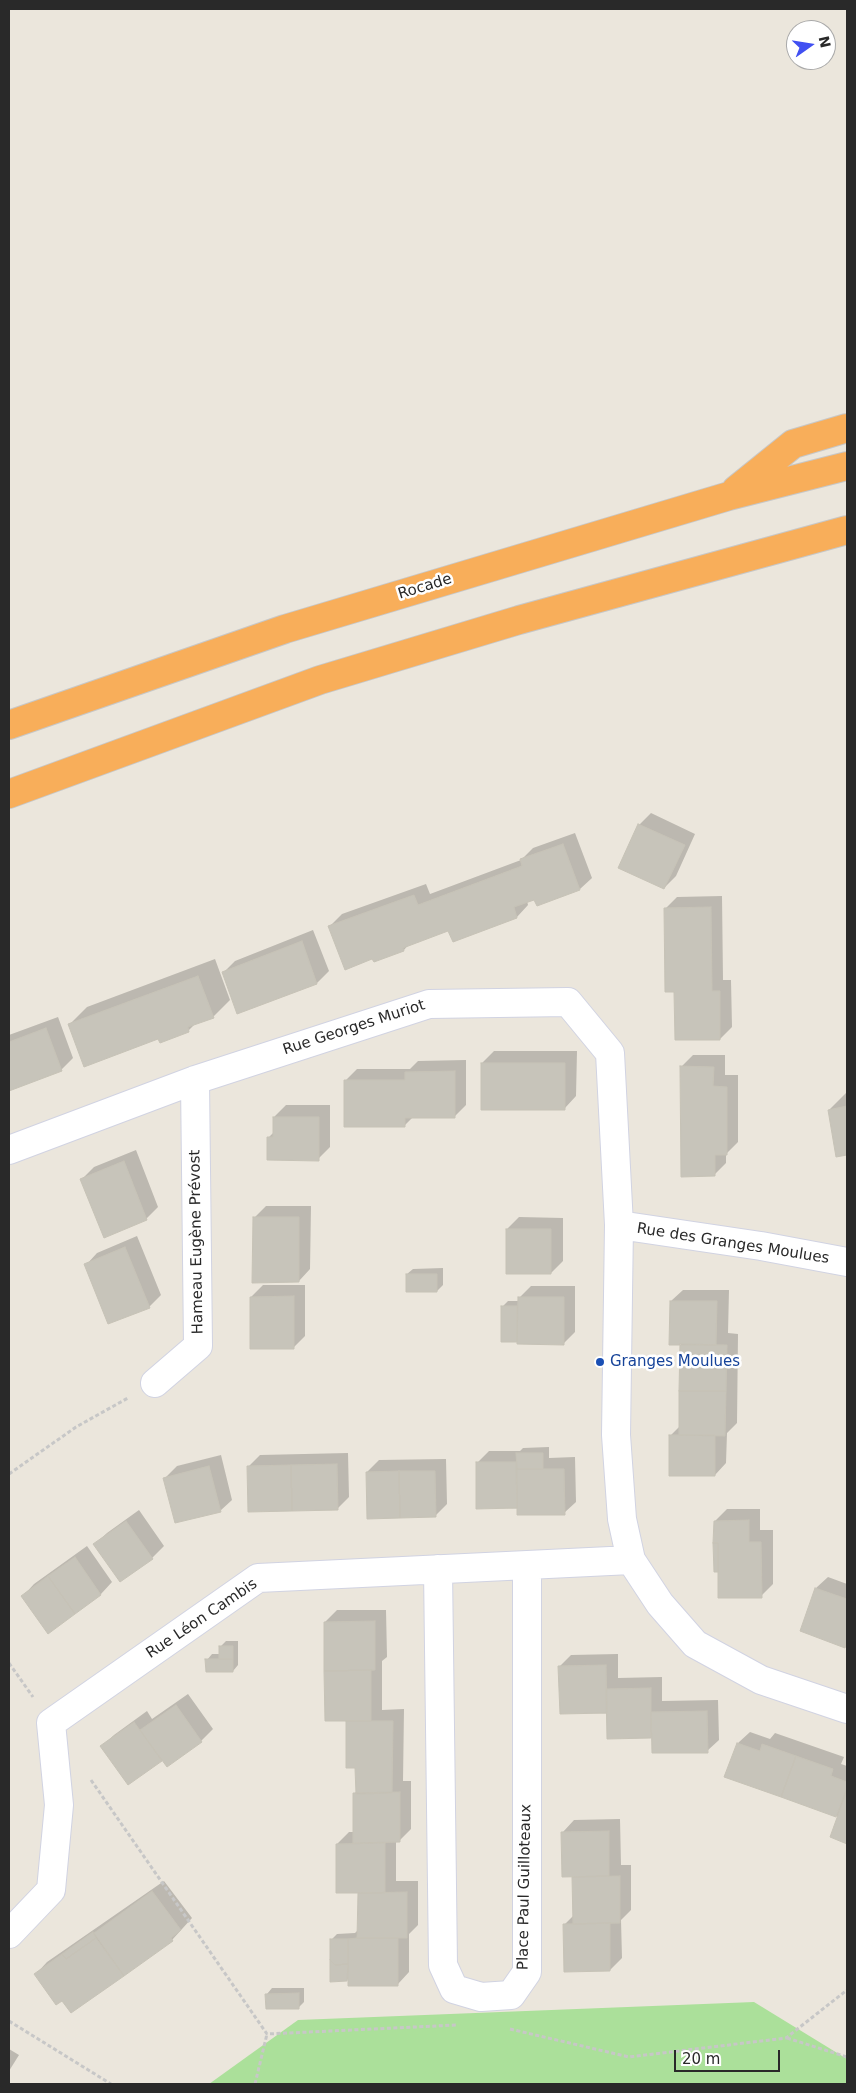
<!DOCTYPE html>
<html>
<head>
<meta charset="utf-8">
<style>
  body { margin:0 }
  #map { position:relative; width:856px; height:2093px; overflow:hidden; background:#ebe6dc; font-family:"DejaVu Sans",sans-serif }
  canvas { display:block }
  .frame { position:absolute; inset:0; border:10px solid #292929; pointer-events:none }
  .north { position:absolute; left:786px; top:20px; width:50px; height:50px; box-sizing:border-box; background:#fff; border:1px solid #a9a9a9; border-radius:50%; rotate:77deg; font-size:14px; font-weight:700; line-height:20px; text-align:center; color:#292929 }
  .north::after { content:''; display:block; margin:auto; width:18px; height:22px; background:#4150f2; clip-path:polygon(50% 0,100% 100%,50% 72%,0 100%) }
  .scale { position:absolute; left:674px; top:2050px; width:106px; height:22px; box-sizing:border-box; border:2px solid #292929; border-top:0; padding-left:6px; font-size:15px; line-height:18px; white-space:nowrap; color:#292929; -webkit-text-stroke:4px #fff; paint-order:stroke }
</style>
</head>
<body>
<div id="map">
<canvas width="856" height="2093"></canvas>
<div class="frame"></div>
<div class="north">N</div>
<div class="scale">20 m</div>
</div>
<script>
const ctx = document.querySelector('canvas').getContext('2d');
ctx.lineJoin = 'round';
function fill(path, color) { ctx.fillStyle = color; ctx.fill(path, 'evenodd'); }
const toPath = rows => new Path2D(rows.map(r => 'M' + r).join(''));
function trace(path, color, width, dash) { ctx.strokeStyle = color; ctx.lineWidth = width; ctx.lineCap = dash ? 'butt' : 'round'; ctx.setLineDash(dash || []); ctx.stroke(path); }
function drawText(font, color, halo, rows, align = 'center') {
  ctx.font = font + ' "DejaVu Sans",sans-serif'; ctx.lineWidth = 5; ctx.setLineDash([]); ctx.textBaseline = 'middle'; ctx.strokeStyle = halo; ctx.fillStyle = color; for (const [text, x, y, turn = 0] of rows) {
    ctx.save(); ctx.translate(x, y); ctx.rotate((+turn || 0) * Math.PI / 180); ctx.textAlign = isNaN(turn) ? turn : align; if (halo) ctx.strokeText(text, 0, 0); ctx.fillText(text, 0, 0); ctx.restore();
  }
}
const green = toPath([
  [754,2002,847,2059,847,2084,209,2084,298,2020]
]);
const shadow = toPath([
  [651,813,695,834,676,876,664,888,639,825],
  [575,833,592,878,580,889,527,901,528,905,517,917,449,930,409,944,404,950,330,926,342,914,426,884,430,894,521,860,533,848],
  [722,896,723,980,731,980,732,1027,720,1039,675,990,666,908,677,897],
  [313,930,329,971,317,983,238,1012,224,972,235,961],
  [215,959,230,1000,213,1017,196,1023,188,1031,158,1037,70,1024,87,1007],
  [58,1017,73,1058,61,1070,9,1090,9,1035],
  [494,1051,577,1051,576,1096,565,1108,482,1063],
  [693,1055,725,1055,725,1075,738,1075,738,1142,726,1154,726,1163,714,1175,681,1067],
  [466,1060,466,1105,454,1117,413,1117,404,1126,345,1081,357,1069,410,1069,418,1061],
  [846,1093,847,1154,837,1156,829,1110],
  [286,1105,330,1105,330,1147,318,1159,269,1137,274,1132,274,1117],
  [136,1150,158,1207,146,1219,82,1179,94,1167],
  [266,1206,311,1206,310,1269,299,1281,254,1218],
  [519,1217,563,1218,563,1261,551,1273,507,1229],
  [137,1236,161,1295,149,1307,86,1265,97,1253],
  [443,1268,443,1285,437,1291,407,1274,413,1269],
  [263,1285,305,1285,305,1336,293,1348,251,1297],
  [531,1286,575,1286,575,1332,564,1343,502,1341,503,1306,508,1301,519,1301,519,1298],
  [683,1290,729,1290,728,1333,738,1334,737,1423,727,1433,726,1463,715,1475,670,1436,680,1426,681,1343,671,1301],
  [549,1447,549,1458,575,1457,576,1502,564,1513,518,1507,478,1508,477,1463,489,1451,520,1451,523,1448],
  [348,1453,349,1497,337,1509,248,1467,260,1455],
  [221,1455,232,1500,220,1511,165,1478,177,1466],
  [446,1459,447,1504,435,1516,367,1472,379,1460],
  [727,1509,760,1509,760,1530,773,1530,773,1584,761,1596,719,1571,715,1521],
  [139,1510,164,1546,152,1558,95,1544,107,1533],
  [87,1546,112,1582,101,1594,48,1632,23,1596,34,1584],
  [828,1577,847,1584,847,1644,845,1646,801,1630,816,1588],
  [337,1610,386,1610,387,1657,382,1661,382,1710,404,1709,403,1781,411,1781,411,1829,399,1841,396,1841,396,1881,418,1881,418,1925,409,1934,409,1972,398,1984,349,1978,347,1980,331,1940,337,1934,355,1933,359,1929,359,1892,337,1844,349,1832,354,1832,354,1794,357,1791,357,1767,325,1622],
  [226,1641,238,1641,238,1665,233,1671,207,1660,212,1654,220,1654,220,1647],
  [618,1654,618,1678,662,1677,662,1701,718,1700,719,1740,707,1751,652,1737,609,1737,608,1712,560,1666,571,1655],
  [188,1694,213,1729,201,1741,162,1759,128,1783,102,1746,114,1735,147,1711,152,1719],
  [750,1732,770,1739,775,1733,844,1757,841,1764,847,1766,847,1842,831,1837,838,1816,726,1776,738,1743],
  [620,1819,621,1865,631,1865,631,1910,621,1920,622,1958,610,1970,564,1925,574,1915,574,1876,563,1832,574,1820],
  [164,1881,192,1918,172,1940,71,2011,62,1999,36,1974,47,1962],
  [272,1988,304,1988,304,2002,298,2008,267,1994],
  [9,2049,19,2055,9,2071]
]);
const building = toPath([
  [638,824,685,845,664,889,618,868,638,824],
  [563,844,580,890,537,906,534,900,514,907,517,918,453,942,448,931,403,948,404,951,374,962,372,959,345,970,328,926,414,895,418,905,522,866,520,859,563,844],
  [711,907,712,991,720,991,720,1040,675,1040,674,992,665,992,664,908,711,907],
  [302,941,317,984,237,1014,222,972,302,941],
  [198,976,214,1018,188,1027,189,1032,160,1043,158,1039,84,1067,68,1024,198,976],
  [46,1028,62,1071,9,1091,9,1042,46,1028],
  [481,1063,565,1063,565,1110,481,1110,481,1063],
  [680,1066,714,1067,713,1086,727,1087,727,1155,715,1155,715,1176,681,1177,680,1066],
  [455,1071,455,1118,405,1118,405,1127,344,1127,344,1080,405,1080,405,1072,455,1071],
  [847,1106,847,1155,836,1157,828,1110,847,1106],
  [273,1117,319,1117,319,1161,267,1160,267,1137,273,1137,273,1117],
  [124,1161,147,1220,104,1238,80,1179,124,1161],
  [253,1217,299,1217,299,1282,252,1283,253,1217],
  [506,1229,551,1229,551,1274,506,1274,506,1229],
  [125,1247,150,1308,108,1324,84,1264,125,1247],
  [406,1274,437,1274,437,1292,406,1292,406,1274],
  [294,1296,294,1349,250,1349,250,1297,294,1296],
  [518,1297,564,1297,564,1345,517,1344,518,1297],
  [670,1301,717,1301,716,1345,669,1345,670,1301],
  [501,1306,517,1306,517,1342,501,1342,501,1306],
  [680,1344,727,1345,726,1391,679,1391,680,1344],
  [679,1391,726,1391,725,1436,679,1435,679,1391],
  [669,1435,715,1435,715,1476,669,1476,669,1435],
  [516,1453,543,1453,543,1469,517,1469,516,1453],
  [476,1462,516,1462,517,1508,476,1509,476,1462],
  [337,1464,338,1510,292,1511,291,1465,337,1464],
  [291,1465,292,1511,248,1512,247,1466,291,1465],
  [209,1466,221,1512,175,1523,163,1478,209,1466],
  [517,1469,564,1469,565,1515,517,1515,517,1469],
  [399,1471,435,1471,436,1517,400,1518,399,1471],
  [399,1471,400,1518,367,1519,366,1472,399,1471],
  [749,1520,749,1542,761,1542,762,1598,718,1598,718,1543,713,1543,714,1521,749,1520],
  [126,1521,153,1559,120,1582,93,1544,126,1521],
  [713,1543,718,1543,718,1572,714,1572,713,1543],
  [75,1557,101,1595,75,1614,48,1576,75,1557],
  [48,1576,75,1614,48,1634,21,1596,48,1576],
  [815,1588,847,1599,847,1641,845,1648,800,1631,815,1588],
  [375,1621,375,1670,324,1671,324,1622,375,1621],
  [219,1646,233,1646,233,1659,219,1659,219,1646],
  [205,1659,233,1659,233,1672,206,1672,205,1659],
  [606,1665,607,1713,560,1714,558,1666,606,1665],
  [371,1670,371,1721,325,1721,324,1671,371,1670],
  [651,1688,651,1738,607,1739,606,1689,651,1688],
  [176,1705,202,1742,167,1767,140,1730,176,1705],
  [707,1711,708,1753,652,1753,651,1712,707,1711],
  [346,1721,393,1721,392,1793,356,1794,355,1768,346,1768,346,1721],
  [134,1722,162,1761,128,1785,100,1746,134,1722],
  [737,1743,760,1751,762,1744,796,1756,781,1797,724,1777,737,1743],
  [796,1756,833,1769,831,1776,847,1782,847,1788,836,1817,781,1797,796,1756],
  [847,1790,847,1844,830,1837,847,1790],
  [400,1792,400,1842,353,1843,353,1793,400,1792],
  [609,1831,609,1876,562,1877,561,1832,609,1831],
  [385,1843,385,1893,336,1893,336,1844,385,1843],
  [620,1876,620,1923,573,1924,572,1877,620,1876],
  [152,1891,181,1930,171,1938,173,1941,124,1976,94,1933,152,1891],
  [407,1892,407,1938,357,1938,358,1893,407,1892],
  [610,1923,610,1971,564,1972,563,1924,610,1923],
  [93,1932,96,1938,66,1959,62,1954,93,1932],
  [96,1938,124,1976,71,2013,62,2001,56,2005,34,1974,62,1954,66,1959,96,1938],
  [357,1938,398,1938,398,1986,348,1986,348,1939,357,1938],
  [330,1939,348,1939,348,1964,335,1965,330,1960,330,1939],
  [330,1960,335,1965,348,1964,347,1981,330,1982,330,1960],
  [299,1993,299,2009,266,2009,265,1994,299,1993]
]);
const path = toPath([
  [9,1474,76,1427,128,1398],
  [9,1663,33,1697],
  [91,1780,267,2034,457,2025],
  [9,2021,111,2084],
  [510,2029,629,2057,786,2038,847,1990],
  [787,2038,847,2057],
  [255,2084,267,2034]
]);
const minor = toPath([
  [9,1150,195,1080,429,1004,568,1002,610,1053,619,1225,616,1435,622,1519,631,1560,660,1604,695,1644,761,1680,847,1709],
  [619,1225,761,1246,847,1262],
  [155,1383,198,1346,195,1080],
  [438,1569,443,1965,454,1989,481,1997,511,1995,527,1972,527,1565],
  [9,1934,51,1890,59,1805,51,1723,258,1578,631,1560]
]);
const highway = toPath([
  [736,490,793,444,847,428],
  [9,725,285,629,729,496,847,466],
  [9,794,320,680,519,620,847,530]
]);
const markers = [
  [600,1362,5,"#1a4fb4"]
];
const streetNames = [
  ["Rocade",425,587,-17],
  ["Rue Georges Muriot",354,1028,-18],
  ["Hameau Eugène Prévost",197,1242,-91],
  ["Rue des Granges Moulues",733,1244,9],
  ["Rue Léon Cambis",202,1619,-34],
  ["Place Paul Guilloteaux",525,1887,-89]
];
const transitNames = [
  ["Granges Moulues",610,1362]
];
fill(green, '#abe09a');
fill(shadow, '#0003');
fill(building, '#c7c4ba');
trace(building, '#c6c2b6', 1);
trace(minor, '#d1d3e2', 30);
trace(highway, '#c7c7c7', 30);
trace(path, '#c7c7c7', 3, [4, 2.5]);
trace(minor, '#fff', 28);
trace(highway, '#f8ae5a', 28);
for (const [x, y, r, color] of markers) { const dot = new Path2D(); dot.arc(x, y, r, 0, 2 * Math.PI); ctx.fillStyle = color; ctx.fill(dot); trace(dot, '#fff', 2); }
drawText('15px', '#292929', '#fff', streetNames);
drawText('15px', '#164399', '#fff', transitNames, 'left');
</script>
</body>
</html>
